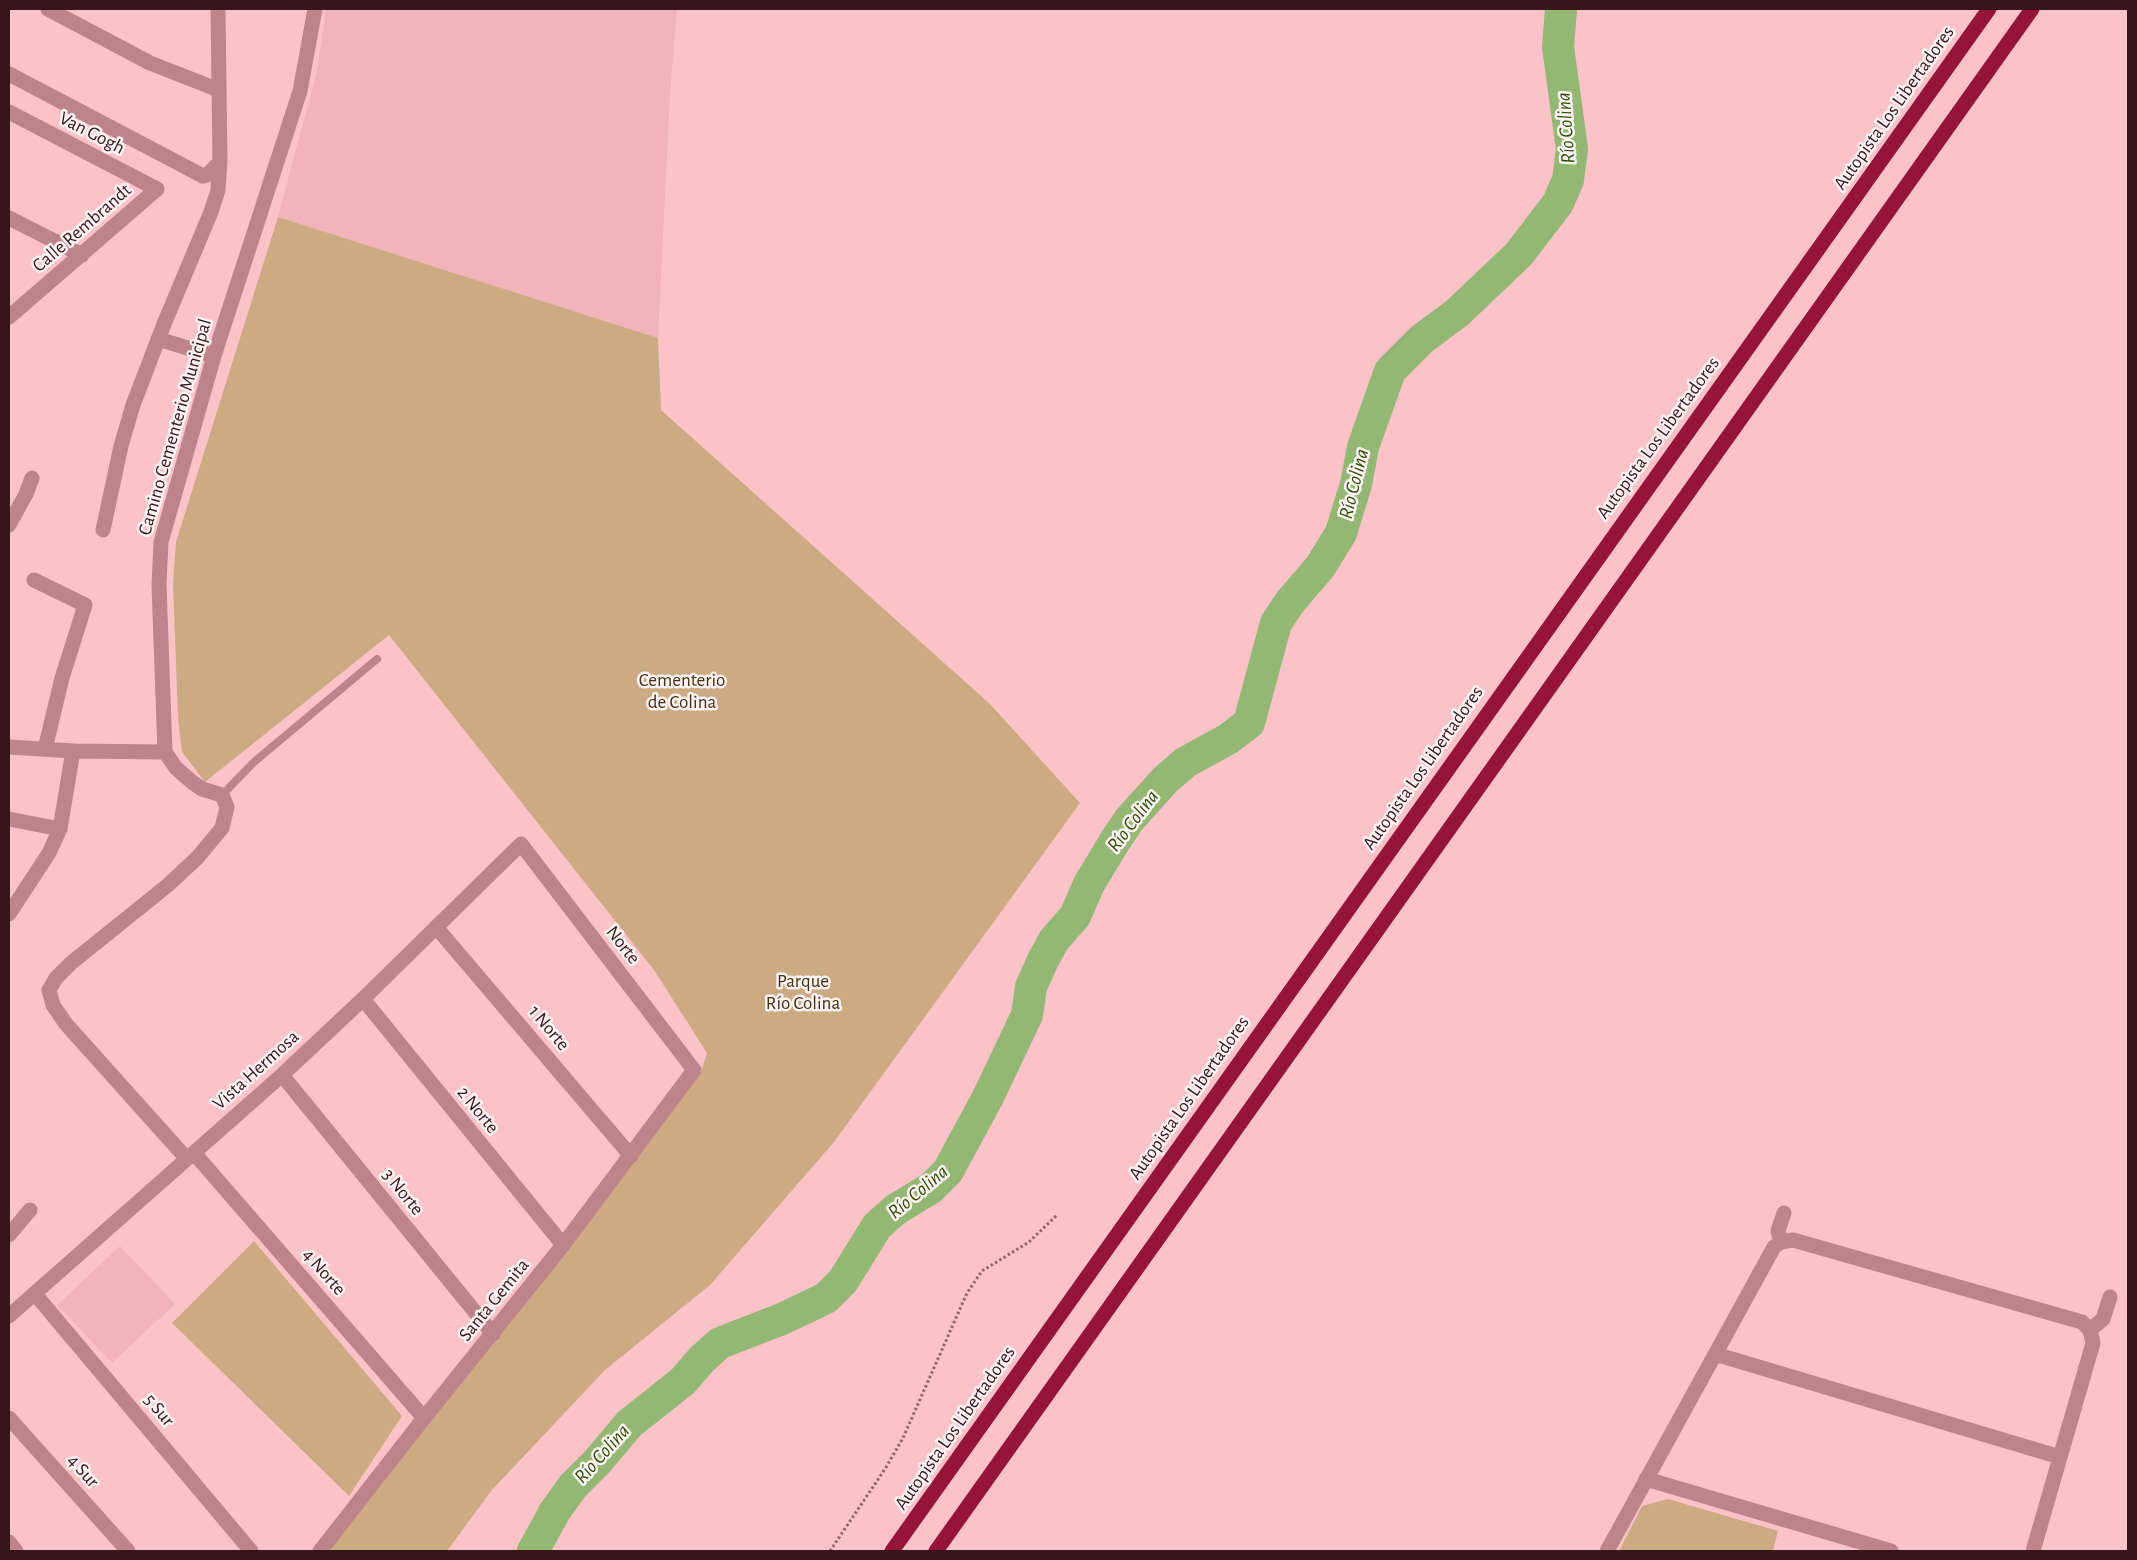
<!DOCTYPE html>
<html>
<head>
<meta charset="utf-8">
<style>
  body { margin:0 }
  #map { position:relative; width:2137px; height:1560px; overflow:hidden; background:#fbc3c8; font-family:"Alegreya Sans",sans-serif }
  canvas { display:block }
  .frame { position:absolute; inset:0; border:10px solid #37161b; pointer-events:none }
</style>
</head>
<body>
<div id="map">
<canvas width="2137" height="1560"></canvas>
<div class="frame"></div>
</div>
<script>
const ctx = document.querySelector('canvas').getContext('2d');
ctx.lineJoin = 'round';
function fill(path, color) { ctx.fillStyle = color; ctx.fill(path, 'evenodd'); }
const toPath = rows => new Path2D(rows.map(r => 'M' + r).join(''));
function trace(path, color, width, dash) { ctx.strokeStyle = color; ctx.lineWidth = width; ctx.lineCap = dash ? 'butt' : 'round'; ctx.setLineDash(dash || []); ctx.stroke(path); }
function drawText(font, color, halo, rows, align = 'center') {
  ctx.font = font + ' "Alegreya Sans",sans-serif'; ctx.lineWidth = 5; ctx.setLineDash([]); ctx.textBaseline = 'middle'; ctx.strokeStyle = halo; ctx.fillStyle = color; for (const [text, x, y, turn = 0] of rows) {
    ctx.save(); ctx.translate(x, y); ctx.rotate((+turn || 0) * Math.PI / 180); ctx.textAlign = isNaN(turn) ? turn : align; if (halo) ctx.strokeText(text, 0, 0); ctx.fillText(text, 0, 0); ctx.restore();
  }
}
const built = toPath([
  [326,9,677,9,670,94,658,338,278,217,317,71],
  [120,1246,175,1304,112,1363,57,1305]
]);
const green = toPath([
  [278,217,658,338,661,410,989,703,1080,803,834,1142,710,1285,605,1370,491,1491,447,1551,326,1551,701,1072,707,1053,654,970,389,635,205,782,182,752,178,717,173,583,176,542],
  [254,1241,402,1416,349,1496,172,1323],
  [1668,1499,1778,1531,1773,1551,1619,1551,1642,1506]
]);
const river = toPath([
  [533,1551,555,1511,573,1486,597,1462,629,1424,683,1381,702,1359,720,1343,782,1319,826,1298,843,1281,877,1226,895,1210,931,1188,948,1171,988,1097,1027,1015,1031,987,1043,960,1054,940,1075,916,1089,884,1115,841,1129,820,1165,780,1186,762,1228,739,1249,723,1276,623,1290,602,1320,567,1341,533,1356,484,1363,447,1390,371,1422,339,1457,313,1519,254,1558,203,1568,180,1572,149,1558,47,1561,9]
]);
const path = toPath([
  [830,1551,885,1469,903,1438,967,1293,982,1271,1029,1242,1057,1215]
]);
const lane = toPath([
  [222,795,254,762,377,659]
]);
const street = toPath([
  [48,9,150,63,219,90],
  [9,74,203,176,207,175,220,162],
  [9,112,157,189,9,317],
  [9,218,82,255],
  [158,339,214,356],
  [9,525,26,494,32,478],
  [103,530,121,446,133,405,164,324,211,212,218,190,220,162,218,9],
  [34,580,85,605,62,678,45,749],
  [9,747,73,751,165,752],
  [9,819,60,829],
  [9,914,49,853,60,829,73,751],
  [436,927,631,1156],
  [363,999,563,1245],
  [282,1075,493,1334],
  [194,1153,424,1418],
  [187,1159,66,1024,53,1005,49,990,56,978,71,963,168,885,197,858,222,828,227,807,222,795,202,789,192,782,176,768,165,752,159,585,161,542,214,356,300,91,315,9],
  [9,1235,30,1210],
  [1781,1242,1778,1231,1784,1213],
  [35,1294,251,1551],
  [9,1316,282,1075,363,999,521,844,694,1070,563,1245,424,1418,320,1551],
  [2090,1330,2103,1319,2110,1297],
  [1715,1354,2060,1457],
  [9,1418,128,1551],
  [1646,1479,1891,1551],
  [9,1542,16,1551],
  [1607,1551,1774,1247,1781,1242,1793,1240,2082,1322,2090,1330,2093,1343,2033,1551]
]);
const highway = toPath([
  [892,1551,1989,9],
  [936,1551,2032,9]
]);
const streetNames = [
  ["Autopista Los Libertadores",1894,108,-55],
  ["Van Gogh",92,133,27],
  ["Calle Rembrandt",82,228,-41],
  ["Camino Cementerio Municipal",175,427,-74],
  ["Autopista Los Libertadores",1658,438,-54],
  ["Autopista Los Libertadores",1423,768,-55],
  ["Norte",623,945,52],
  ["1 Norte",549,1028,50],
  ["Vista Hermosa",256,1070,-42],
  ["Autopista Los Libertadores",1189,1098,-55],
  ["2 Norte",478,1110,51],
  ["3 Norte",403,1192,51],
  ["4 Norte",324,1272,49],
  ["Santa Gemita",494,1300,-51],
  ["5 Sur",159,1410,50],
  ["Autopista Los Libertadores",955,1428,-55],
  ["4 Sur",83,1471,48]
];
const parkNames = [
  ["Cementerio",682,680],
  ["de Colina",682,702],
  ["Parque",803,981],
  ["Río Colina",803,1003]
];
const waterNames = [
  ["Río Colina",1566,128,-94],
  ["Río Colina",1354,484,-76],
  ["Río Colina",1133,821,-53],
  ["Río Colina",918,1192,-40],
  ["Río Colina",602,1454,-48]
];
fill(built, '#f0b4ba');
fill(green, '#ccaa82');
trace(river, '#92b873', 32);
trace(path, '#91666b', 3, [2.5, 2.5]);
trace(lane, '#bf848b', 8);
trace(street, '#bf848b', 15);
trace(highway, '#96143a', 15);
drawText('19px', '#37161b', '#fbf2f2', streetNames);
drawText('19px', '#463013', '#fbf2f2', parkNames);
drawText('italic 20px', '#2b4c00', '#fbf2f2', waterNames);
</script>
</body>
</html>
